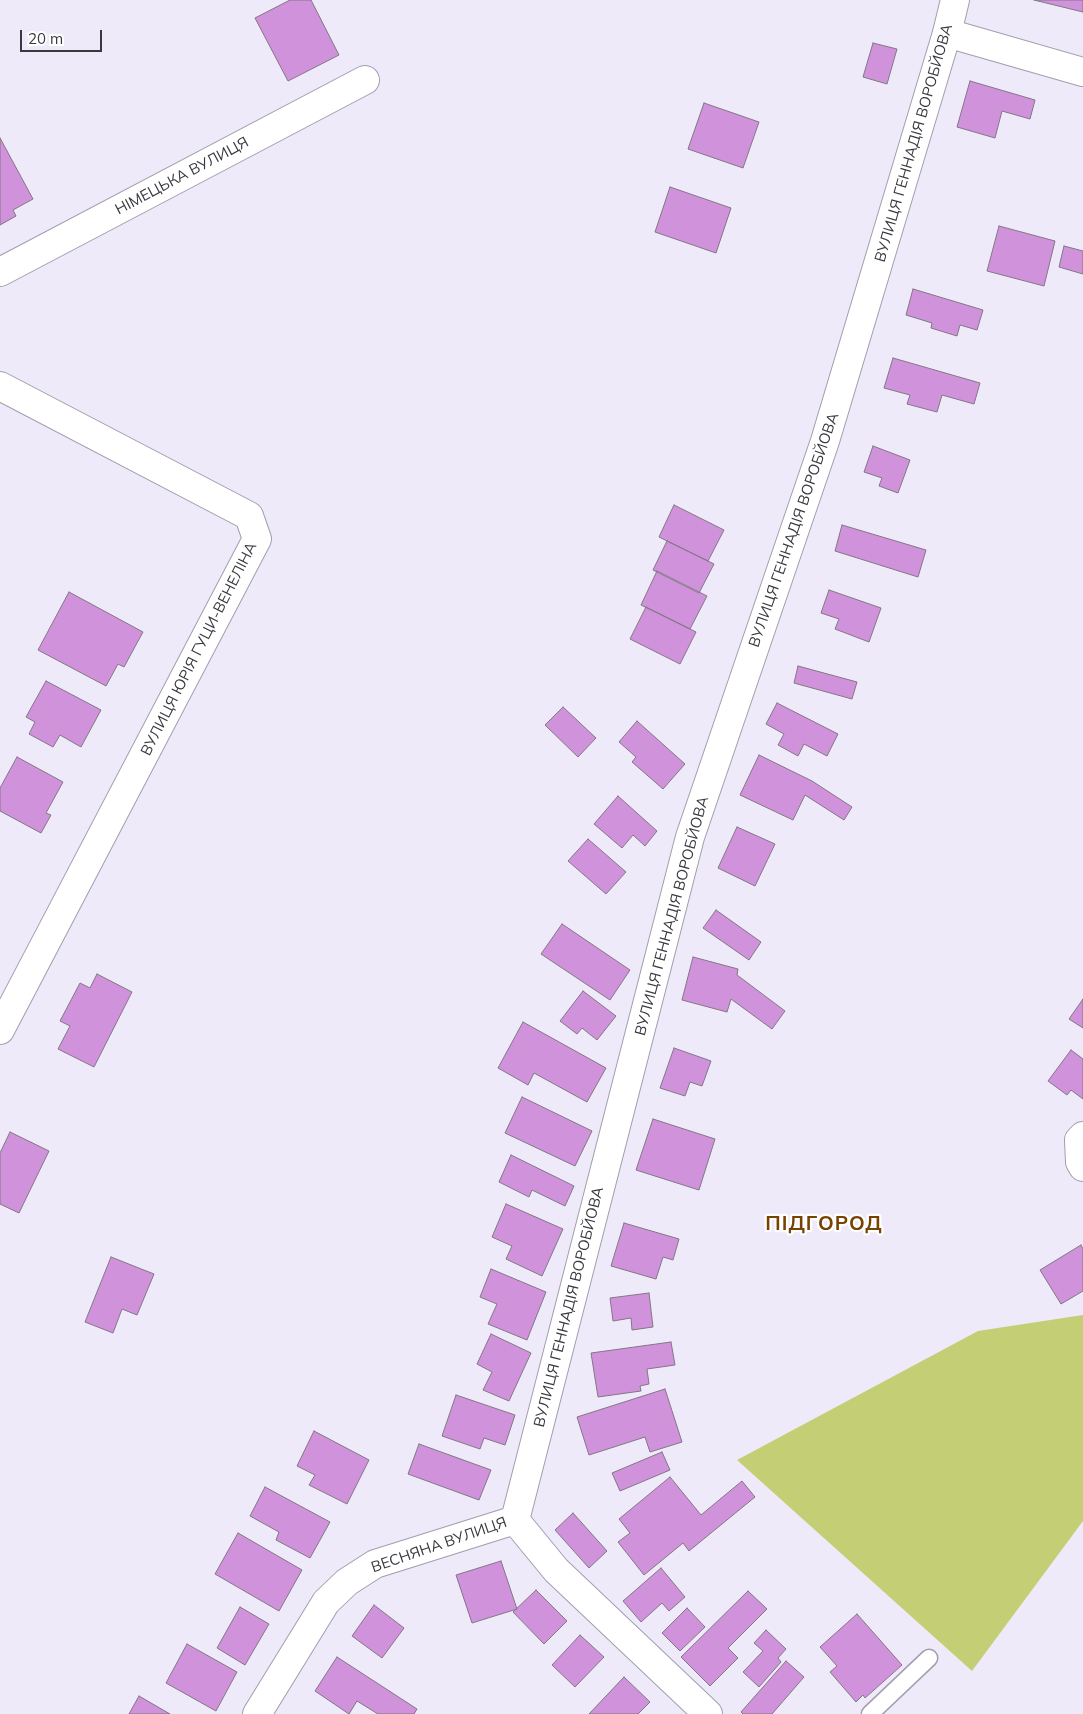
<!DOCTYPE html>
<html>
<head>
<meta charset="utf-8">
<style>
  body { margin:0 }
  #map { position:relative; width:1083px; height:1714px; overflow:hidden; background:#eeeafa; font-family:Mulish,sans-serif }
  canvas { display:block }
  .scale { position:absolute; left:20px; top:30px; width:82px; height:22px; box-sizing:border-box; border:2px solid #39383e; border-top:0; padding-left:6px; font-size:15px; line-height:18px; white-space:nowrap; color:#39383e; -webkit-text-stroke:4px #fff; paint-order:stroke }
</style>
</head>
<body>
<div id="map">
<canvas width="1083" height="1714"></canvas>
<div class="scale">20 m</div>
</div>
<script>
const ctx = document.querySelector('canvas').getContext('2d');
ctx.lineJoin = 'round';
function fill(path, color) { ctx.fillStyle = color; ctx.fill(path, 'evenodd'); }
const toPath = rows => new Path2D(rows.map(r => 'M' + r).join(''));
function trace(path, color, width, dash) { ctx.strokeStyle = color; ctx.lineWidth = width; ctx.lineCap = dash ? 'butt' : 'round'; ctx.setLineDash(dash || []); ctx.stroke(path); }
function drawText(font, color, halo, rows, align = 'center') {
  ctx.font = font + ' Mulish,sans-serif'; ctx.lineWidth = 4.5; ctx.setLineDash([]); ctx.textBaseline = 'middle'; ctx.strokeStyle = halo; ctx.fillStyle = color; for (const [text, x, y, turn = 0] of rows) {
    ctx.save(); ctx.translate(x, y); ctx.rotate((+turn || 0) * Math.PI / 180); ctx.textAlign = isNaN(turn) ? turn : align; if (halo) ctx.strokeText(text, 0, 0); ctx.fillText(text, 0, 0); ctx.restore();
  }
}
const green = toPath([
  [1083,1315,1083,1521,972,1671,737,1460,978,1331]
]);
const building = toPath([
  [290,0,311,0,339,55,288,81,255,18,290,0],
  [1034,0,1083,0,1083,12,1034,0],
  [873,43,897,49,887,84,863,77,873,43],
  [970,81,1035,100,1030,119,1002,111,995,138,957,127,970,81],
  [704,103,759,122,743,168,688,149,704,103],
  [0,138,33,199,13,210,16,216,0,225,0,138],
  [670,187,731,208,716,253,655,232,670,187],
  [999,226,1055,241,1044,286,987,271,999,226],
  [1064,246,1083,251,1083,274,1059,267,1064,246],
  [913,289,983,310,977,330,960,325,957,336,931,328,932,323,906,315,913,289],
  [893,358,980,383,974,404,942,395,937,412,907,404,910,395,884,388,893,358],
  [873,446,910,460,898,493,879,486,882,478,864,472,873,446],
  [674,505,724,530,708,561,659,537,674,505],
  [842,525,926,550,918,577,835,551,842,525],
  [667,541,714,564,699,593,653,570,667,541],
  [657,571,707,596,690,629,641,605,657,571],
  [829,590,881,608,869,642,835,629,839,619,821,613,829,590],
  [69,592,143,632,124,667,118,664,106,686,38,650,69,592],
  [646,607,696,632,680,664,630,639,646,607],
  [798,666,857,682,852,699,794,683,798,666],
  [46,681,101,710,81,747,60,735,53,747,29,734,35,722,26,717,46,681],
  [777,703,838,734,827,756,804,744,798,756,778,745,784,734,766,724,777,703],
  [563,707,596,738,578,757,545,725,563,707],
  [637,721,685,764,663,789,632,762,636,757,619,742,637,721],
  [759,755,812,781,852,807,844,820,805,795,793,820,740,795,759,755],
  [17,757,63,782,46,813,51,815,41,833,0,811,0,788,17,757],
  [618,796,657,831,645,846,633,835,622,848,594,824,618,796],
  [737,827,775,844,755,886,718,868,737,827],
  [588,839,626,872,606,894,568,861,588,839],
  [716,910,761,942,749,960,703,928,716,910],
  [562,924,630,970,610,1000,541,954,562,924],
  [693,957,738,969,737,975,785,1011,772,1029,731,999,727,1012,682,1000,693,957],
  [97,974,132,992,94,1067,58,1049,70,1026,60,1021,80,983,90,988,97,974],
  [583,991,616,1016,597,1040,582,1028,577,1034,560,1021,583,991],
  [1083,999,1083,1028,1069,1019,1083,999],
  [523,1022,606,1068,587,1102,534,1073,528,1085,498,1068,523,1022],
  [674,1048,711,1061,702,1086,690,1082,685,1096,660,1088,674,1048],
  [1071,1050,1083,1059,1083,1099,1071,1090,1067,1095,1048,1081,1071,1050],
  [522,1097,592,1131,575,1166,505,1133,522,1097],
  [653,1119,715,1139,699,1190,636,1170,653,1119],
  [10,1132,49,1151,19,1213,0,1204,0,1153,10,1132],
  [511,1155,574,1186,565,1206,532,1190,529,1197,499,1182,511,1155],
  [506,1204,563,1229,542,1276,506,1259,512,1246,492,1237,506,1204],
  [624,1223,679,1239,673,1260,663,1257,656,1279,611,1266,624,1223],
  [1081,1245,1083,1249,1083,1291,1061,1304,1040,1270,1081,1245],
  [111,1257,154,1274,137,1315,122,1309,113,1333,85,1322,111,1257],
  [491,1269,546,1292,527,1340,488,1324,497,1304,480,1297,491,1269],
  [649,1293,653,1327,632,1330,631,1318,613,1321,610,1298,649,1293],
  [491,1334,531,1353,509,1401,483,1390,492,1372,477,1364,491,1334],
  [671,1342,675,1365,647,1369,649,1384,640,1386,641,1391,598,1397,591,1353,671,1342],
  [665,1389,682,1442,650,1452,645,1437,589,1455,577,1417,665,1389],
  [456,1395,515,1415,505,1445,484,1438,480,1449,442,1436,456,1395],
  [314,1431,369,1460,347,1504,309,1485,315,1475,297,1466,314,1431],
  [419,1444,491,1470,479,1500,408,1474,419,1444],
  [662,1452,670,1470,620,1491,612,1473,662,1452],
  [670,1477,701,1515,742,1481,755,1497,689,1551,683,1543,644,1575,618,1542,630,1533,619,1519,670,1477],
  [265,1487,330,1522,310,1558,276,1540,279,1532,250,1516,265,1487],
  [573,1513,607,1551,589,1568,555,1530,573,1513],
  [238,1533,302,1570,279,1611,215,1574,238,1533],
  [501,1561,517,1609,472,1623,456,1575,501,1561],
  [661,1568,685,1597,669,1611,662,1603,641,1622,623,1601,661,1568],
  [536,1590,567,1621,544,1644,513,1612,536,1590],
  [748,1591,767,1609,728,1648,738,1658,710,1686,681,1657,748,1591],
  [374,1605,404,1628,382,1658,352,1636,374,1605],
  [240,1607,269,1624,245,1665,217,1648,240,1607],
  [687,1608,705,1627,680,1651,662,1633,687,1608],
  [857,1614,902,1665,865,1698,863,1695,856,1702,830,1672,837,1666,820,1647,857,1614],
  [766,1630,786,1649,778,1658,781,1662,759,1687,743,1672,763,1651,754,1643,766,1630],
  [580,1635,604,1657,575,1687,552,1665,580,1635],
  [187,1644,237,1672,216,1711,166,1683,187,1644],
  [337,1657,417,1709,414,1714,378,1714,357,1701,349,1714,315,1691,337,1657],
  [786,1661,804,1677,772,1714,743,1714,741,1712,786,1661],
  [624,1677,650,1702,638,1714,589,1714,624,1677],
  [139,1696,170,1714,129,1714,139,1696]
]);
const service = toPath([
  [870,1714,929,1658]
]);
const minor = toPath([
  [947,33,1083,72],
  [0,272,365,80],
  [0,386,249,516,257,539,0,1030],
  [1083,1136,1079,1140,1080,1162,1083,1167],
  [515,1520,556,1570,708,1714]
]);
const tertiary = toPath([
  [257,1714,326,1602,347,1582,375,1564,515,1520,690,837,825,441,947,33,955,0]
]);
const streetNames = [
  ["ВУЛИЦЯ ГЕННАДІЯ ВОРОБЙОВА",914,143,-74],
  ["НІМЕЦЬКА ВУЛИЦЯ",182,176,-28],
  ["ВУЛИЦЯ ГЕННАДІЯ ВОРОБЙОВА",794,530,-71],
  ["ВУЛИЦЯ ЮРІЯ ГУЦИ-ВЕНЕЛІНА",199,649,-63],
  ["ВУЛИЦЯ ГЕННАДІЯ ВОРОБЙОВА",672,916,-75],
  ["ВУЛИЦЯ ГЕННАДІЯ ВОРОБЙОВА",569,1307,-76],
  ["ВЕСНЯНА ВУЛИЦЯ",439,1545,-19]
];
const districtNames = [
  ["ПІДГОРОД",824,1224]
];
fill(green, '#c3ce75');
fill(building, '#d192dc');
trace(building, '#817783', 1);
trace(service, '#a29ead', 19);
trace(minor, '#a29ead', 30);
trace(tertiary, '#a29ead', 30);
trace(service, '#fff', 16);
trace(minor, '#fff', 28);
trace(tertiary, '#fff', 28);
drawText('15px', '#39383e', '#fff', streetNames);
ctx.letterSpacing = '1px';
drawText('bold 20px', '#784203', '#fff', districtNames);
ctx.letterSpacing = '0px';
</script>
</body>
</html>
